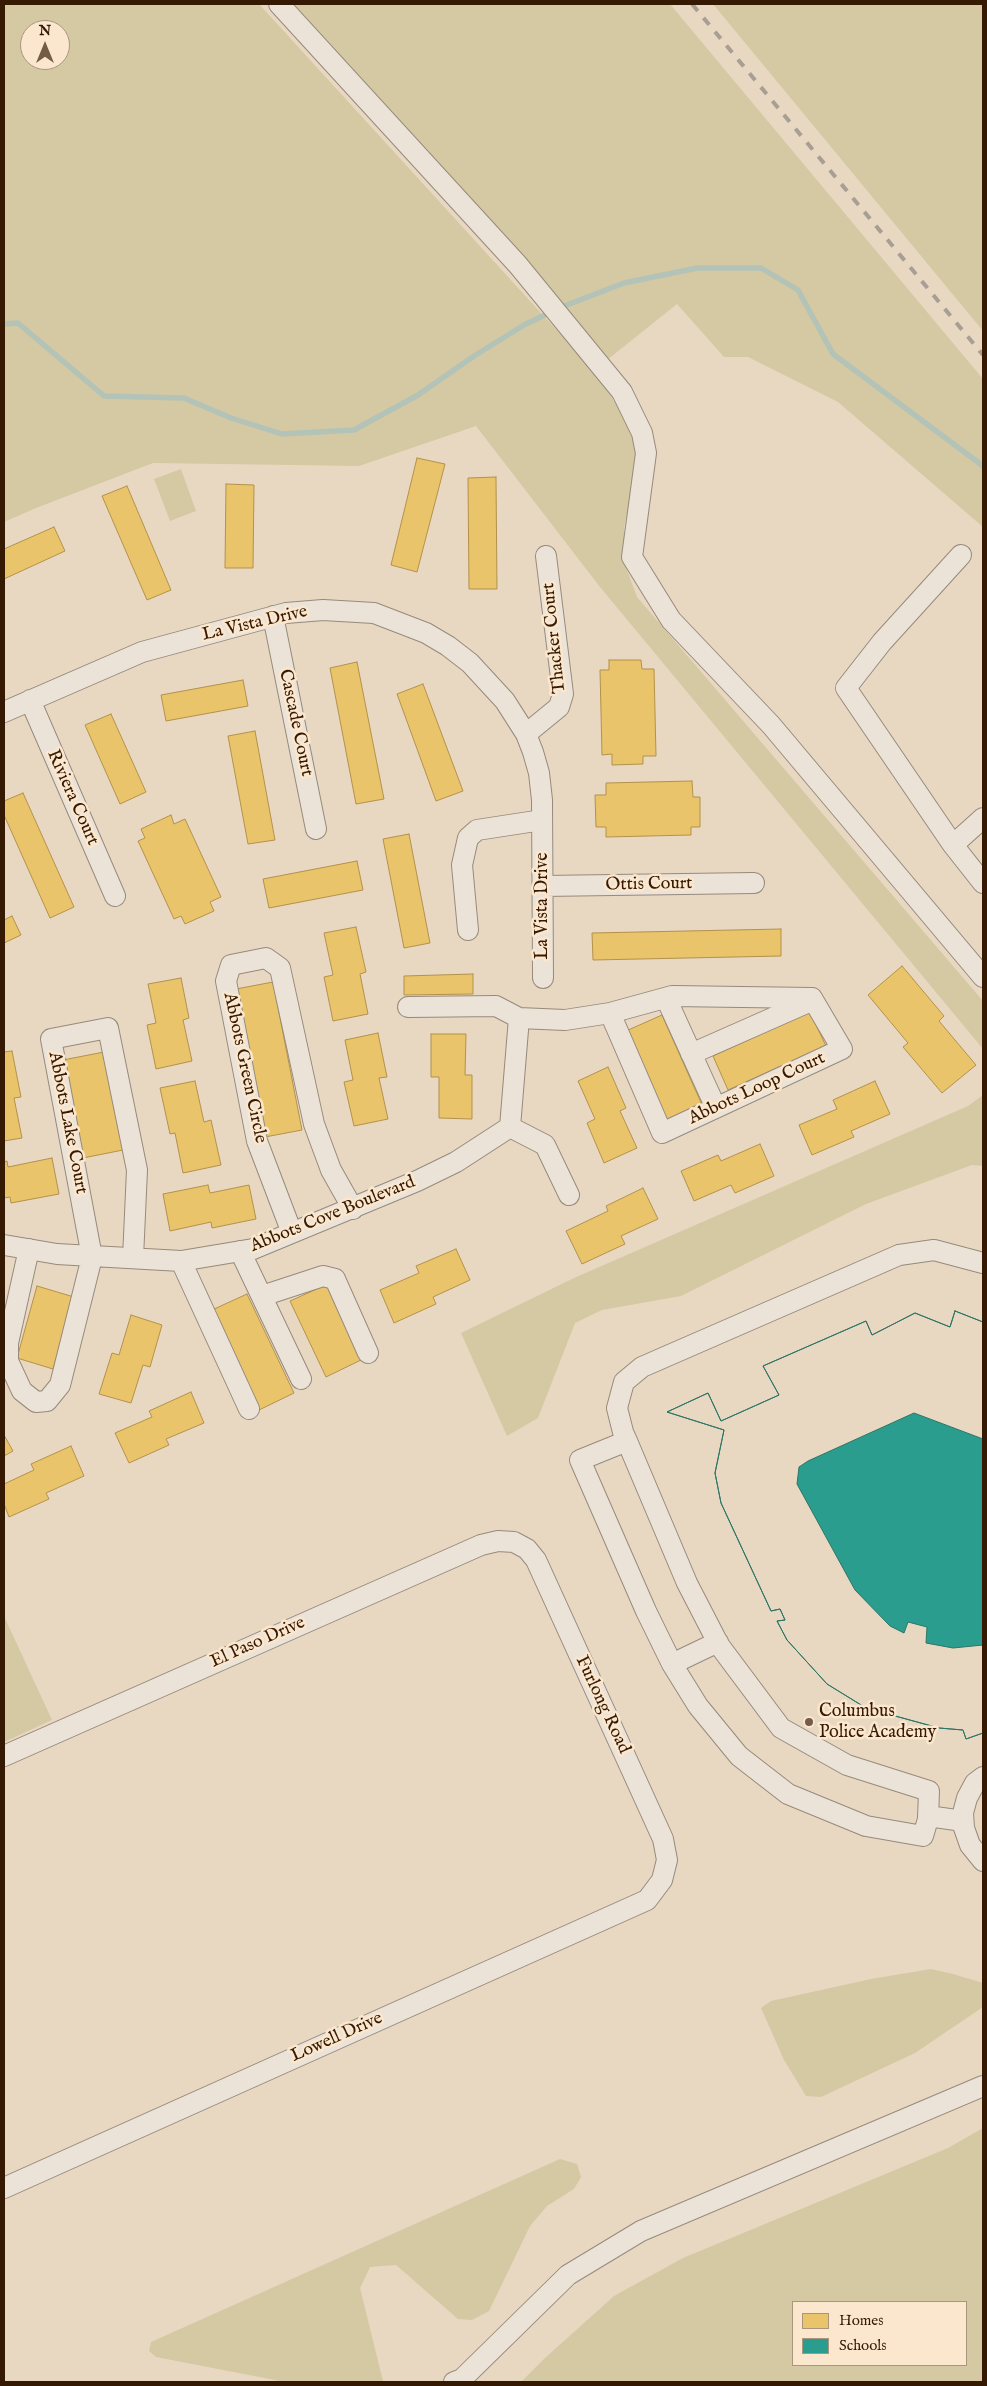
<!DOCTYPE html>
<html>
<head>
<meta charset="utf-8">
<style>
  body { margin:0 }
  #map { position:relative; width:987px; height:2386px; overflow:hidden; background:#e8d8c2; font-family:"IM FELL English",serif }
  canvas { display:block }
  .frame { position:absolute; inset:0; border:5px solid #361903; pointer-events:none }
  .legend { position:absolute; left:792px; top:2301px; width:175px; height:65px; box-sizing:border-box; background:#fae7ce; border:1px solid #ac957d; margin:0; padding:6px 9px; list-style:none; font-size:15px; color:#361903 }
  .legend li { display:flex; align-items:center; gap:10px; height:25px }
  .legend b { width:25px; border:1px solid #ac957d }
  .north { position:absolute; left:20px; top:20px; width:50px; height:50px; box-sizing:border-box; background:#fae7ce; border:1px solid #ac957d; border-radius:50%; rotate:0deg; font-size:14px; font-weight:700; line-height:20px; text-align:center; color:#361903 }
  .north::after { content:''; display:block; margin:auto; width:18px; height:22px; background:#745c46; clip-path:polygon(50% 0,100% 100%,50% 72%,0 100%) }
</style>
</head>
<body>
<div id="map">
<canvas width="987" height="2386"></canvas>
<div class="frame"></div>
<ul class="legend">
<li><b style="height:14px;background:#e9c46a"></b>Homes</li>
<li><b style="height:14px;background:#2a9d8f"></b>Schools</li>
</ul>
<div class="north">N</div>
</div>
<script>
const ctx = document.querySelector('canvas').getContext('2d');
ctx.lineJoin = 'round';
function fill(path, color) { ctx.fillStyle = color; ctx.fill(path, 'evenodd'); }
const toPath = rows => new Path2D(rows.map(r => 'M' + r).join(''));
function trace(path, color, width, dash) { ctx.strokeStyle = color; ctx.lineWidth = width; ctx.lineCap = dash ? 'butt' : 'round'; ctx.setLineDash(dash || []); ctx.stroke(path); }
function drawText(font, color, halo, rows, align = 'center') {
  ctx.font = font + ' "IM FELL English",serif'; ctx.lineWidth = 5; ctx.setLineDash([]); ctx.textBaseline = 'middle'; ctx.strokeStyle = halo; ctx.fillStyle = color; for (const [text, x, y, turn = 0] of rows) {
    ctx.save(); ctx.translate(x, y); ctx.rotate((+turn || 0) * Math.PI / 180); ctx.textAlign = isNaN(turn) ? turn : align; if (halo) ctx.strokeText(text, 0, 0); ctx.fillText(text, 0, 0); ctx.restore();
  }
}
const green = toPath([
  [4,4,259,4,593,370,621,411,636,447,635,476,624,527,624,562,637,597,983,1001,983,1049,600,587,476,426,359,466,153,463,36,508,4,522],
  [30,30,60,30,60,60,30,60],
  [287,4,670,4,983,379,983,527,838,402,748,357,724,357,677,304,607,360],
  [713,4,983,4,983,331],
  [181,469,196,511,170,521,154,479],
  [983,1095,983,1166,972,1165,866,1204,681,1296,602,1310,575,1323,538,1418,507,1436,461,1333,574,1278,968,1106],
  [4,1616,52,1720,4,1742],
  [931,1969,953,1974,983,1983,983,2007,915,2053,821,2097,806,2096,784,2060,761,2008,771,2001,871,1979],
  [983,2128,983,2382,521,2382,545,2358,614,2296,683,2258,948,2148],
  [793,2302,966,2302,966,2365,793,2365],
  [560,2159,577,2164,581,2177,574,2189,547,2206,530,2226,489,2311,472,2320,458,2319,396,2265,370,2267,360,2288,383,2381,381,2382,285,2382,156,2357,149,2351,151,2342]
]);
const homes = toPath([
  [417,458,445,464,417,572,391,565,417,458],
  [496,477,497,589,469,589,468,478,496,477],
  [226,484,254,485,253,568,225,568,226,484],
  [127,486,171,590,147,600,102,496,127,486],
  [54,527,65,551,4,579,4,549,54,527],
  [609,660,641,660,642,669,654,669,656,756,643,756,643,764,612,765,612,754,602,755,600,670,609,670,609,660],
  [357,662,384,799,356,804,330,668,357,662],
  [243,680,248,706,166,721,161,695,243,680],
  [423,684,463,791,436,801,397,694,423,684],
  [111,714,146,792,120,804,85,725,111,714],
  [255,731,275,840,248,844,228,736,255,731],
  [692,781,693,797,700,797,700,827,691,827,691,835,606,837,606,827,596,827,595,795,606,795,606,783,692,781],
  [23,793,74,907,50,918,4,815,4,801,23,793],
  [171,815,174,824,185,819,221,897,210,902,214,911,185,924,181,916,174,919,138,841,145,838,141,829,171,815],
  [409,834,430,943,404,948,383,839,409,834],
  [357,861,363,890,269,908,263,879,357,861],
  [12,916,21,935,4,943,4,920,12,916],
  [356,927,366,972,360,974,368,1014,333,1021,324,977,333,975,324,933,356,927],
  [781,929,781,956,593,960,592,933,781,929],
  [902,966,944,1016,939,1021,976,1065,942,1093,903,1047,908,1043,868,995,902,966],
  [473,974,473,994,404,995,404,976,473,974],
  [181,978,189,1018,183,1020,192,1061,156,1069,147,1025,156,1023,148,984,181,978],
  [273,982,302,1130,265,1137,236,989,273,982],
  [810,1012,826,1046,728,1090,713,1056,810,1012],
  [662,1015,703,1107,667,1123,626,1031,662,1015],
  [378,1033,387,1077,379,1078,388,1119,354,1126,344,1082,353,1080,345,1040,378,1033],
  [431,1034,466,1034,465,1075,472,1075,472,1119,439,1118,439,1077,431,1077,431,1034],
  [12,1051,21,1097,14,1098,22,1138,4,1141,4,1052,12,1051],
  [104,1052,123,1150,83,1158,63,1060,104,1052],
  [608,1067,626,1108,620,1111,637,1148,604,1163,587,1123,595,1119,578,1081,608,1067],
  [195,1081,204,1122,211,1120,221,1165,183,1173,175,1133,170,1134,160,1088,195,1081],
  [875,1081,890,1114,851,1131,854,1137,812,1155,799,1125,837,1109,833,1100,875,1081],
  [760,1144,774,1176,735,1193,731,1185,694,1201,681,1171,718,1155,721,1161,760,1144],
  [52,1158,59,1194,11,1203,10,1197,4,1198,4,1162,7,1161,8,1167,52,1158],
  [208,1185,210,1193,249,1185,256,1219,212,1228,211,1222,170,1231,163,1194,208,1185],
  [643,1188,658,1219,621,1236,625,1244,582,1264,566,1231,608,1211,606,1206,643,1188],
  [456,1249,470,1280,433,1297,436,1304,394,1323,380,1290,419,1273,416,1266,456,1249],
  [328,1284,363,1359,326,1377,290,1301,328,1284],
  [37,1286,74,1297,53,1369,17,1358,37,1286],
  [247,1294,294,1393,259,1410,212,1310,247,1294],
  [131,1315,162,1325,150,1367,143,1365,131,1403,99,1394,112,1353,119,1355,131,1315],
  [191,1392,204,1423,166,1439,169,1445,129,1463,115,1433,152,1417,149,1411,191,1392],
  [4,1435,13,1451,4,1456,4,1435],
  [71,1446,84,1476,46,1493,49,1499,9,1517,4,1504,4,1484,34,1470,31,1464,71,1446]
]);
const schools = toPath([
  [955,1311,983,1322,983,1439,914,1413,808,1461,799,1467,797,1484,855,1590,890,1626,904,1633,908,1622,927,1627,926,1643,953,1648,983,1645,983,1733,966,1739,963,1730,939,1728,866,1708,827,1684,787,1640,777,1621,785,1620,780,1609,771,1611,721,1503,715,1473,724,1430,667,1412,708,1393,721,1421,779,1395,763,1366,866,1321,872,1335,915,1313,950,1327,955,1311],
  [955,1311,983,1322,983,1733,966,1739,963,1730,939,1728,866,1708,827,1684,787,1640,777,1621,785,1620,780,1609,771,1611,721,1503,715,1473,724,1430,667,1412,708,1393,721,1421,779,1395,763,1366,866,1321,872,1335,915,1313,950,1327,955,1311]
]);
const stream = toPath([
  [559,308,624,283,697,268,761,268,798,290,833,354,983,466],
  [4,324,18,323,104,396,184,398,231,418,282,434,354,430,418,395,474,356,524,325,551,312]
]);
const minor = toPath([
  [279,4,518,265,622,392,642,433,646,453,632,557,671,620,771,725,983,977],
  [961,555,882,642,846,688,953,845,983,883],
  [273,616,316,829],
  [30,700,115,896],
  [4,712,142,652,286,613,323,610,374,613,426,633,448,646,470,663,505,701,526,734,533,752,539,773,542,800,543,978],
  [526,734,559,707,563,694,546,556],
  [953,845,983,818],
  [543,886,754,883],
  [468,930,462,865,468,838,477,830,542,820],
  [666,998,716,1108],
  [408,1007,496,1006,519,1018,565,1020,610,1013,672,996,812,998,842,1049,662,1133,610,1013],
  [691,1054,811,1001],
  [510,1127,519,1018],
  [510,1127,545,1145,569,1195],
  [292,1233,257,1141,226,981,231,965,266,958,280,968,314,1124,331,1170,353,1209],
  [4,1245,57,1254,181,1261,253,1249,417,1181,456,1162,510,1127],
  [29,1249,8,1343,8,1361,22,1391,36,1402,47,1401,60,1385,92,1257,51,1039,108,1028,137,1170,133,1258],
  [240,1251,301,1379],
  [181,1261,249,1409],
  [262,1296,323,1276,335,1279,368,1353],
  [627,1441,580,1460,646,1611,672,1664,698,1706,739,1756,788,1794,866,1826,923,1836,928,1819,929,1791,847,1765,781,1728,719,1645,687,1583,627,1441,623,1432,617,1408,624,1382,642,1367,899,1255,934,1250,983,1263],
  [672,1664,718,1642],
  [4,1756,481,1545,498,1541,514,1542,527,1549,536,1560,663,1839,667,1860,662,1880,647,1900,4,2188],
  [983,1777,975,1783,967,1798,963,1813,964,1828,970,1845,983,1861],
  [928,1816,963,1821],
  [454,2382,462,2379,568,2275,641,2231,983,2086]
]);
const rail = toPath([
  [692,4,983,355]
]);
const markers = [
  [809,1722,5,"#745c46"]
];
const streetNames = [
  ["La Vista Drive",255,624,-13],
  ["Thacker Court",555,638,-96],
  ["Cascade Court",295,723,78],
  ["Riviera Court",72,798,66],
  ["Ottis Court",649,885,-1],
  ["La Vista Drive",543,906,-90],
  ["Abbots Green Circle",244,1068,78],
  ["Abbots Loop Court",757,1089,-25],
  ["Abbots Lake Court",67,1123,79],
  ["Abbots Cove Boulevard",333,1215,-22],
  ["El Paso Drive",258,1643,-24],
  ["Furlong Road",602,1705,65],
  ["Lowell Drive",337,2038,-24]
];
const poiNames = [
  ["Columbus",819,1712],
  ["Police Academy",819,1733]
];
fill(green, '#d4c9a2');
fill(homes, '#e9c46a');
trace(homes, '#b3914b', 1);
fill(schools, '#2a9d8f');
trace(schools, '#2e7565', 1);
trace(stream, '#b4c3b7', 5.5);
trace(minor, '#978a7b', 22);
trace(minor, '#ebe3d8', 20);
trace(rail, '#a89f94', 4, [9, 9]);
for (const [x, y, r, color] of markers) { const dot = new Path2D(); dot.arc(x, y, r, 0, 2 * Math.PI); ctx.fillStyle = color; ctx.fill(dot); trace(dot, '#fae7ce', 2); }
drawText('18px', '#361903', '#fae7ce', streetNames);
drawText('18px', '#361903', '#fae7ce', poiNames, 'left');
</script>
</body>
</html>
